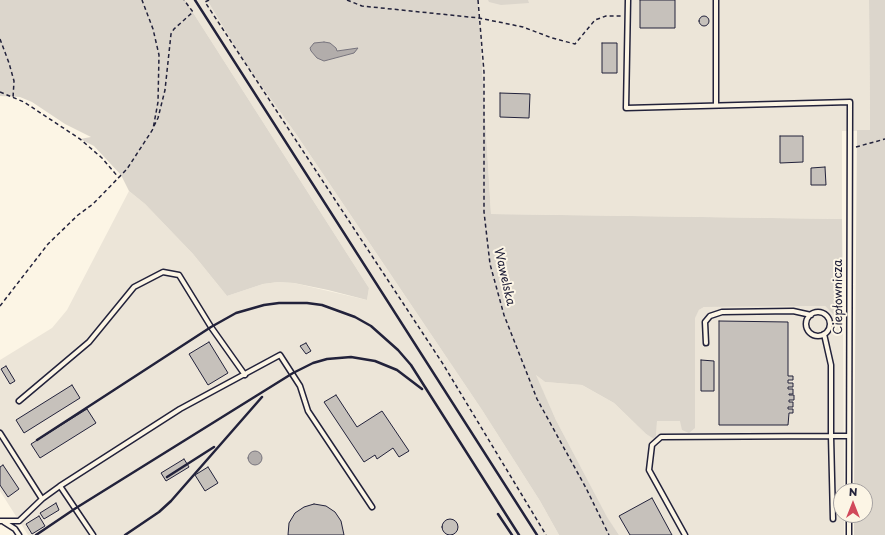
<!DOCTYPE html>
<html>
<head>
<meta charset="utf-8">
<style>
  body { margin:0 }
  #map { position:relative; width:885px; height:535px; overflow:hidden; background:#fcf5e5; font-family:"Playpen Sans",sans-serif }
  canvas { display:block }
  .north { position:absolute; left:833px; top:483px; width:40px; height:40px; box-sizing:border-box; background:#fcf5e5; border:1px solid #a5a1a1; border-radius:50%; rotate:0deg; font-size:11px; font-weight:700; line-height:16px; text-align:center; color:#22223b }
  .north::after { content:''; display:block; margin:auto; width:14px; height:18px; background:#d1495b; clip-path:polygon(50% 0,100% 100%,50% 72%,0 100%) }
</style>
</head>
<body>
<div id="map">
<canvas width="885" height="535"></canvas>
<div class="north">N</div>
</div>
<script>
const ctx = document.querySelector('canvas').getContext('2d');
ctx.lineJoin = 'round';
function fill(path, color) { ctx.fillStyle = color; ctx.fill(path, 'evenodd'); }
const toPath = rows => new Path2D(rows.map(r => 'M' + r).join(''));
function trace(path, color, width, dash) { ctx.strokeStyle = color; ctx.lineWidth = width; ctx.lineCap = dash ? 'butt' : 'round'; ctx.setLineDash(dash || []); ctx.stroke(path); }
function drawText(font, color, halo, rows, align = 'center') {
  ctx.font = font + ' "Playpen Sans",sans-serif'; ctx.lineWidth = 4; ctx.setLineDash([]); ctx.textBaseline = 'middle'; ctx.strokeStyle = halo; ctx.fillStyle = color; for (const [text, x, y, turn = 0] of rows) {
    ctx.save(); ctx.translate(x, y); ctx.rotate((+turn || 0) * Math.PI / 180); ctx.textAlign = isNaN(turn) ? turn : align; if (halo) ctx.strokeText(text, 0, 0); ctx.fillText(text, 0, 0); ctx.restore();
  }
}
const built = toPath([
  [185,0,207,0,245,63,296,134,482,410,540,501,559,535,28,535,0,491,0,360,52,328,67,310,129,191,145,204,193,254,227,296,263,284,278,282,294,283,367,300,369,288],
  [478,0,869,0,870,131,842,131,842,219,491,214],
  [825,306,843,325,844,491,841,491,841,515,844,515,844,535,619,535,607,518,556,420,535,374,545,382,582,385,614,403,646,434,656,439,657,421,681,421,681,427,695,317,699,310,704,307]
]);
const green = toPath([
  [0,0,185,0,369,288,367,300,328,290,294,283,278,282,263,284,227,296,193,254,145,204,129,191,121,175,94,146,80,139,91,137,65,124,32,102,20,97,0,96],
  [207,0,478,0,491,214,842,219,843,325,825,306,704,307,699,310,695,318,695,428,689,433,682,430,680,421,657,421,656,440,646,434,614,403,582,385,545,382,536,375,556,420,607,517,619,535,559,535,540,501,482,410,296,134,245,63],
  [488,0,528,0,529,3,501,5,489,2],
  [869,0,885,0,885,535,854,535,854,515,865,515,865,491,854,491,857,130,870,130]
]);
const water = toPath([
  [324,42,330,43,336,48,337,51,358,48,354,53,324,61,317,58,311,51,310,48,314,43,324,42],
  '248 458a7 7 0 1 1 14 0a7 7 0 1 1-14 0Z'
]);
const building = toPath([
  [640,0,675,0,675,28,640,28,640,0],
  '699 21a5 5 0 1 1 10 0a5 5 0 1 1-10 0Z',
  [602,43,617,43,617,73,602,73,602,43],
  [500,93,530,94,529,118,500,117,500,93],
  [780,136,803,136,803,162,780,163,780,136],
  [825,167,826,185,811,185,811,168,825,167],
  [719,321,788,322,788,376,793,376,793,380,788,380,788,383,793,383,793,387,788,387,788,389,793,389,793,394,789,394,789,395,794,395,794,400,789,400,789,402,793,402,793,407,788,407,788,409,793,409,793,413,789,413,788,425,719,425,719,321],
  [209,342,228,373,208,385,189,354,209,342],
  [306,343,311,351,306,354,300,346,306,343],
  [701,360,714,361,714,391,701,391,701,360],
  [6,366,15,381,10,384,1,369,6,366],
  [72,385,80,398,24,433,16,420,72,385],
  [336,395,357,427,382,411,409,451,399,457,393,448,377,459,375,455,364,462,324,402,336,395],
  [87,409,96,423,40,458,31,444,87,409],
  [184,459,189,467,166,481,161,473,184,459],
  [3,465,19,489,8,497,0,485,0,467,3,465],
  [208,467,218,483,205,491,195,475,208,467],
  [652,498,672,535,630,535,619,516,652,498],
  [56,503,59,510,44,519,40,513,56,503],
  [314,504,326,506,335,512,341,521,344,535,288,535,289,523,295,513,304,507,314,504],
  [39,516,45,526,32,534,26,524,39,516],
  '442 527a8 8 0 1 1 16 0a8 8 0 1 1-16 0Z'
]);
const path = toPath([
  [209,0,205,2,443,364,546,535],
  [347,0,362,6,479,18,523,27,552,38,575,44,595,20,606,16,622,16],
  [478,0,484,72,484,212,490,264,504,315,537,399,586,488,609,535],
  [0,39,9,63,14,81,13,98],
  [0,92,24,102,80,139,102,158,119,178],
  [154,126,158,118,165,90,171,34,174,29,193,12,184,0],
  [856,147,885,139],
  [0,306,48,244,78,215,93,204,127,169,153,129,158,102,159,55,153,29,142,0]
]);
const service = toPath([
  [628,0,626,108,850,102,849,491],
  [716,105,716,0],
  '806 324a12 12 0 1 1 24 0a12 12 0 1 1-24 0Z',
  [706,343,705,322,710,316,722,312,793,311,811,315],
  [19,401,89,342,134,287,163,272,179,275,211,327,245,375],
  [0,433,42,499],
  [60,486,93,535],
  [833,519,831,436,849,436],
  [0,521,19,521,42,499,60,486,180,409,280,355,300,386,308,411,372,507],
  [4,522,15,529,19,535],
  [685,535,649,470,652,445,661,437,831,436,831,365,824,334],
  [849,535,849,515]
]);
const rail = toPath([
  [195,0,537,535],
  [37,440,211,327,236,313,264,305,279,303,307,303,322,305,355,317,371,326,398,350,411,365,519,535],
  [167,477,214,447],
  [498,514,512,535],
  [36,535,76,508,293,373,313,363,327,359,351,357,375,361,397,370,422,389],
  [125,535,159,512,171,501,262,397]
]);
const streetNames = [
  ["Wawelska",504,277,77],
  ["Ciepłownicza",839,297,-90]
];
fill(built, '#ece5d8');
fill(green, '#dcd6cc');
fill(water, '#b2adab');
trace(water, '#78757e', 1);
fill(building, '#c6c1bb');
trace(building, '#22223b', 1);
trace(service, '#22223b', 7);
trace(path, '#22223b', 1.5, [4, 3]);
trace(service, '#fcf5e5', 4);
trace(rail, '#22223b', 2.5);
drawText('12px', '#22223b', '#fcf5e5', streetNames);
</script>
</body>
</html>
